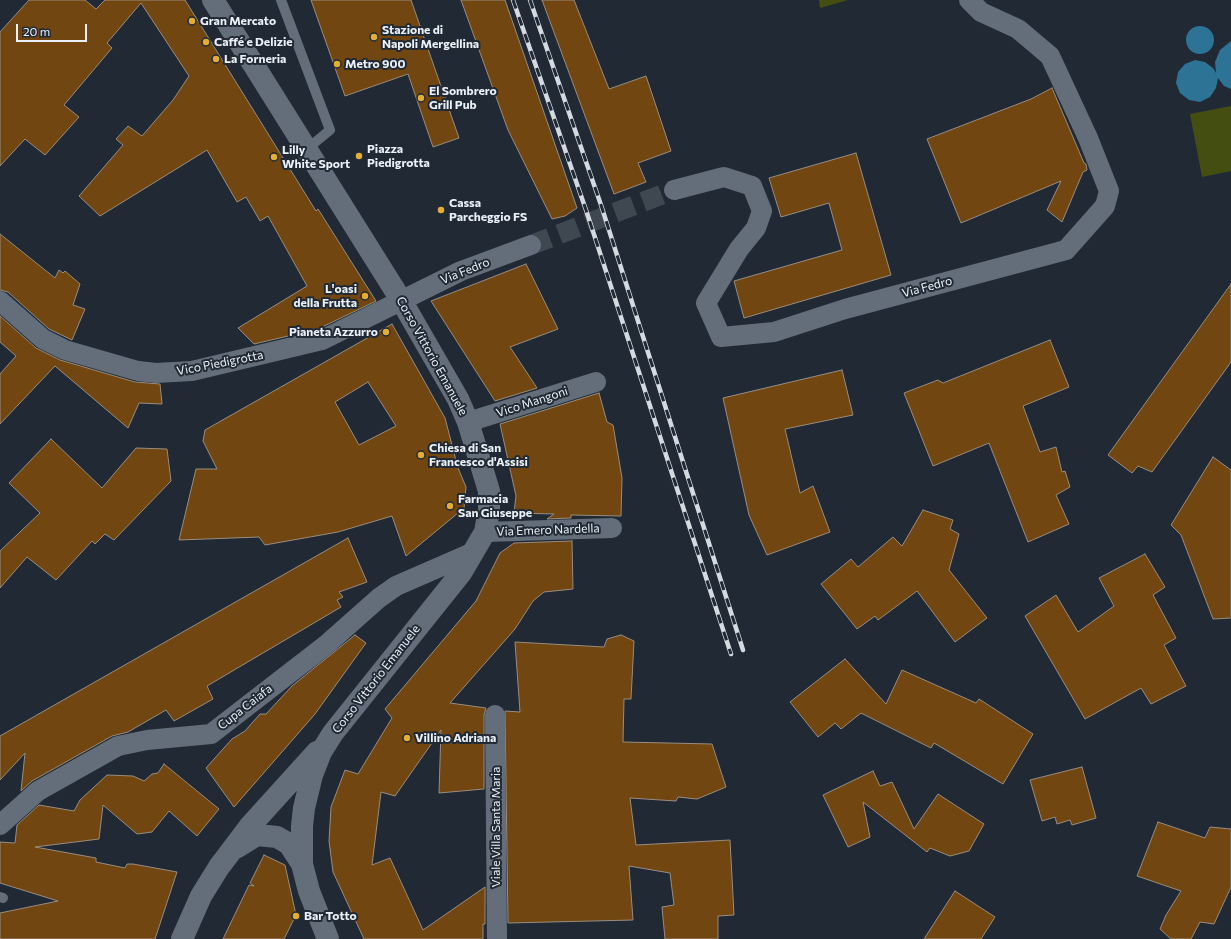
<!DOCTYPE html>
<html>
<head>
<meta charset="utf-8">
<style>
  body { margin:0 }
  #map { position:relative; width:1231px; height:939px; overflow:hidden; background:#212a34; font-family:Commissioner,sans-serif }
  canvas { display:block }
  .scale { position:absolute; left:16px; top:24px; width:71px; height:18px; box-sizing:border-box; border:2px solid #ebf1f8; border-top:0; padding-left:5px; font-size:12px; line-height:14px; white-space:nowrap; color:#ebf1f8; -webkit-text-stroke:3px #212a34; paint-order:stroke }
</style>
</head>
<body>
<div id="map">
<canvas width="1231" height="939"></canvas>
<div class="scale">20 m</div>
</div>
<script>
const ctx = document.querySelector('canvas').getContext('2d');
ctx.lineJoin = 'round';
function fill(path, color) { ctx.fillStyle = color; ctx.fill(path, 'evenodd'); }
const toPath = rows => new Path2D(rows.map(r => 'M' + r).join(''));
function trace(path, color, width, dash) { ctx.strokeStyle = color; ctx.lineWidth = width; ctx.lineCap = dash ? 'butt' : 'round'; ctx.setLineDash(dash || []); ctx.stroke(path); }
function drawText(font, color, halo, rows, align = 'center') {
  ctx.font = font + ' Commissioner,sans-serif'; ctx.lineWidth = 4; ctx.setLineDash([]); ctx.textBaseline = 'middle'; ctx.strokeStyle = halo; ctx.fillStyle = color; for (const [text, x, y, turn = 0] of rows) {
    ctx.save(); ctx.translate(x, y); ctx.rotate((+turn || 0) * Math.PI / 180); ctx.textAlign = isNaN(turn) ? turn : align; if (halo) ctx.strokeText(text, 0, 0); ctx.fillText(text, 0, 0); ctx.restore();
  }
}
const green = toPath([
  [819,0,848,0,820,8],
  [1231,106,1231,171,1202,177,1190,114]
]);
const water = toPath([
  '1186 40a14 14 0 1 1 28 0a14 14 0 1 1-28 0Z',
  [1231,41,1231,89,1224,86,1218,78,1216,88,1210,97,1200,102,1189,100,1180,93,1176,83,1178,72,1185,64,1195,60,1205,62,1213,68,1216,73,1215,62,1220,50]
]);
const building = toPath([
  [29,0,85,0,96,9,105,0,185,0,316,211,318,209,376,301,318,329,254,344,238,328,307,286,268,216,260,221,246,197,237,202,207,150,100,216,79,196,123,145,116,139,128,126,142,136,173,100,189,76,141,3,107,43,112,48,64,105,79,117,45,155,25,139,0,166,0,32,29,0],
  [311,0,411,0,459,138,433,147,408,74,345,96,311,0],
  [461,0,505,0,577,208,565,216,552,219,508,130,461,0],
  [542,0,574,0,609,89,646,76,671,151,638,163,646,182,614,194,542,0],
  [1052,88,1084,163,1086,164,1087,170,1083,172,1062,222,1047,210,1061,181,961,223,927,139,1031,99,1052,88],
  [856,153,891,275,744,318,734,281,842,250,829,203,781,217,769,178,856,153],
  [0,234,55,278,59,270,63,273,65,271,80,284,73,305,85,309,72,340,49,329,8,292,0,290,0,234],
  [526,264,558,329,510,347,537,388,495,401,431,301,526,264],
  [1231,284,1231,362,1152,472,1138,466,1132,473,1108,455,1231,284],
  [0,316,36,348,60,360,135,382,160,384,162,404,139,403,128,428,55,366,0,424,0,374,16,356,0,342,0,316],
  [392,324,445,418,458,468,466,487,464,508,406,556,392,516,338,532,265,545,259,537,179,540,196,469,217,469,203,441,205,430,392,324],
  [368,382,396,426,359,445,335,402,368,382],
  [1050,340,1069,387,1023,406,1040,452,1056,447,1062,472,1065,471,1070,487,1056,495,1069,524,1028,542,989,443,933,466,904,393,938,380,943,383,1050,340],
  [842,370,853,415,785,429,800,493,813,486,830,532,767,555,749,515,723,398,842,370],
  [599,393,607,422,613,425,622,478,621,516,571,515,571,518,547,519,554,514,514,513,516,496,500,424,599,393],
  [51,439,102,488,136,448,167,449,171,481,114,540,105,534,95,544,92,541,56,580,27,557,0,588,0,551,40,513,9,483,51,439],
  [1213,457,1231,470,1231,618,1213,619,1181,535,1171,525,1213,457],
  [923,510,953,520,950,529,959,534,949,570,987,618,955,642,917,591,878,620,875,616,857,629,821,584,851,559,858,567,893,537,902,546,923,510],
  [348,538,367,582,339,592,343,597,337,600,341,607,207,686,213,699,174,721,166,710,128,732,112,736,32,781,21,791,25,753,0,780,0,736,348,538],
  [572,541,573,589,544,592,533,601,515,629,450,703,486,708,484,715,484,789,439,793,441,730,395,796,381,792,372,865,390,858,423,930,485,887,485,924,483,924,483,939,364,939,333,872,329,841,331,807,345,770,358,774,392,718,385,709,476,601,500,553,514,543,572,541],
  [1145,554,1165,587,1153,595,1176,638,1164,645,1186,686,1151,704,1141,688,1085,719,1025,616,1056,595,1078,632,1114,606,1099,578,1145,554],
  [355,635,366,643,315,714,234,807,206,768,232,739,245,731,260,714,266,714,292,686,355,635],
  [621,635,634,641,631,699,624,699,623,742,712,744,726,787,697,799,678,797,676,801,630,798,636,845,730,840,734,915,718,916,718,939,665,939,662,907,674,905,670,873,629,866,633,920,508,923,505,711,520,712,515,642,604,647,607,639,621,635],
  [845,659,886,704,902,670,976,703,979,699,1033,734,1003,784,934,743,931,748,861,713,841,729,835,723,818,737,790,702,845,659],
  [164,764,219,809,197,836,169,811,152,832,137,834,103,805,99,839,35,847,96,858,96,862,125,868,127,864,133,864,177,872,155,939,0,939,0,913,58,901,0,883,0,842,15,843,17,825,39,805,74,811,80,800,107,775,133,776,144,781,152,774,158,773,164,764],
  [1082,767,1096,818,1072,825,1070,820,1057,824,1055,817,1042,821,1030,780,1082,767],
  [873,771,880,786,892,782,914,829,938,794,984,824,969,851,950,856,930,848,927,852,863,802,870,837,848,847,823,795,873,771],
  [1158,822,1205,838,1210,827,1231,829,1231,887,1214,924,1200,922,1191,939,1171,939,1160,929,1166,915,1181,891,1137,876,1158,822],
  [264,855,285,865,296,915,284,939,223,939,249,885,254,886,250,883,264,855],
  [955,891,995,917,981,939,924,939,955,891]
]);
const streetTunnel = toPath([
  [531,245,674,190]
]);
const lane = toPath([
  [281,0,330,130,307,149],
  [0,897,3,898]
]);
const street = toPath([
  [674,190,724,177,752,186,762,211,756,228,739,249,706,303,721,337,774,332,845,309,1066,250,1105,206,1109,191,1088,138,1050,56,1018,29,981,12,969,0],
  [0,301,43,339,65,350,138,371,156,373,192,371,322,340,461,271,531,245],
  [468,422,596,382],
  [485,532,612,528],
  [495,715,497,939],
  [0,825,38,791,118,746,147,740,211,734,326,645,379,598,396,586,474,552]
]);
const secondary = toPath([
  [213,0,401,300,458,399,468,422,489,491,489,510,485,532,461,573,333,733,321,752,312,775,304,808,302,826,302,864,309,891,328,939],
  [236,848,257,835,277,837,289,844,302,864],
  [182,939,201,896,219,867,250,826,317,752]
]);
const rail = toPath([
  [513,0,586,210,731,654],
  [530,0,601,205,743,650]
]);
const markers = [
  [192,21,4,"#e4ae35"],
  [374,37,4,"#e4ae35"],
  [206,42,4,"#e4ae35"],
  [216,59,4,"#e4ae35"],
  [337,64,4,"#e4ae35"],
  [421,98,4,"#e4ae35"],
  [359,156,4,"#e4ae35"],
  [274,157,4,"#e4ae35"],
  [441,210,4,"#e4ae35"],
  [365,296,4,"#e4ae35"],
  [386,332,4,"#e4ae35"],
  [421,455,4,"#e4ae35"],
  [450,506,4,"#e4ae35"],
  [407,738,4,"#e4ae35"],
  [296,916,4,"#e4ae35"]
];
const poiNames = [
  ["Gran Mercato",200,21],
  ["Stazione di",382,30],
  ["Napoli Mergellina",382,44],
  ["Caffé e Delizie",214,42],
  ["La Forneria",224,59],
  ["Metro 900",345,64],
  ["El Sombrero",429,91],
  ["Grill Pub",429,105],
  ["Piazza",367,149],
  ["Piedigrotta",367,163],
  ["Lilly",282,150],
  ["White Sport",282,164],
  ["Cassa",449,203],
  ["Parcheggio FS",449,217],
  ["L'oasi",357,289,"right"],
  ["della Frutta",357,303,"right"],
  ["Pianeta Azzurro",378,332,"right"],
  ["Chiesa di San",429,448],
  ["Francesco d'Assisi",429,462],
  ["Farmacia",458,499],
  ["San Giuseppe",458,513],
  ["Villino Adriana",415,738],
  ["Bar Totto",304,916]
];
const streetNames = [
  ["Via Fedro",465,271,-22],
  ["Via Fedro",927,287,-15],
  ["Corso Vittorio Emanuele",432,356,61],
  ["Vico Piedigrotta",220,363,-11],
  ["Vico Mangoni",532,402,-18],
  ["Via Emero Nardella",548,530,-2],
  ["Corso Vittorio Emanuele",376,679,-52],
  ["Cupa Caiafa",245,707,-38],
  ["Viale Villa Santa Maria",496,827,-90]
];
fill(green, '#444e11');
fill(water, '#2c7395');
fill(building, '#714610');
trace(building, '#998d81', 1);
trace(streetTunnel, '#3f4851', 20, [20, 10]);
trace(lane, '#636e7a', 10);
trace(street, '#636e7a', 20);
trace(secondary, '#636e7a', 22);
trace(rail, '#d4dae2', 4.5);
trace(rail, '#212a34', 3, [9]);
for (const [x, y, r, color] of markers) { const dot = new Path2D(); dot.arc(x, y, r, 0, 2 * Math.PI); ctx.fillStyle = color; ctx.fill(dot); trace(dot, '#212a34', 1.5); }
drawText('bold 12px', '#ebf1f8', '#212a34', poiNames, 'left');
drawText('12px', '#ebf1f8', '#212a34', streetNames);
</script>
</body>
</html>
